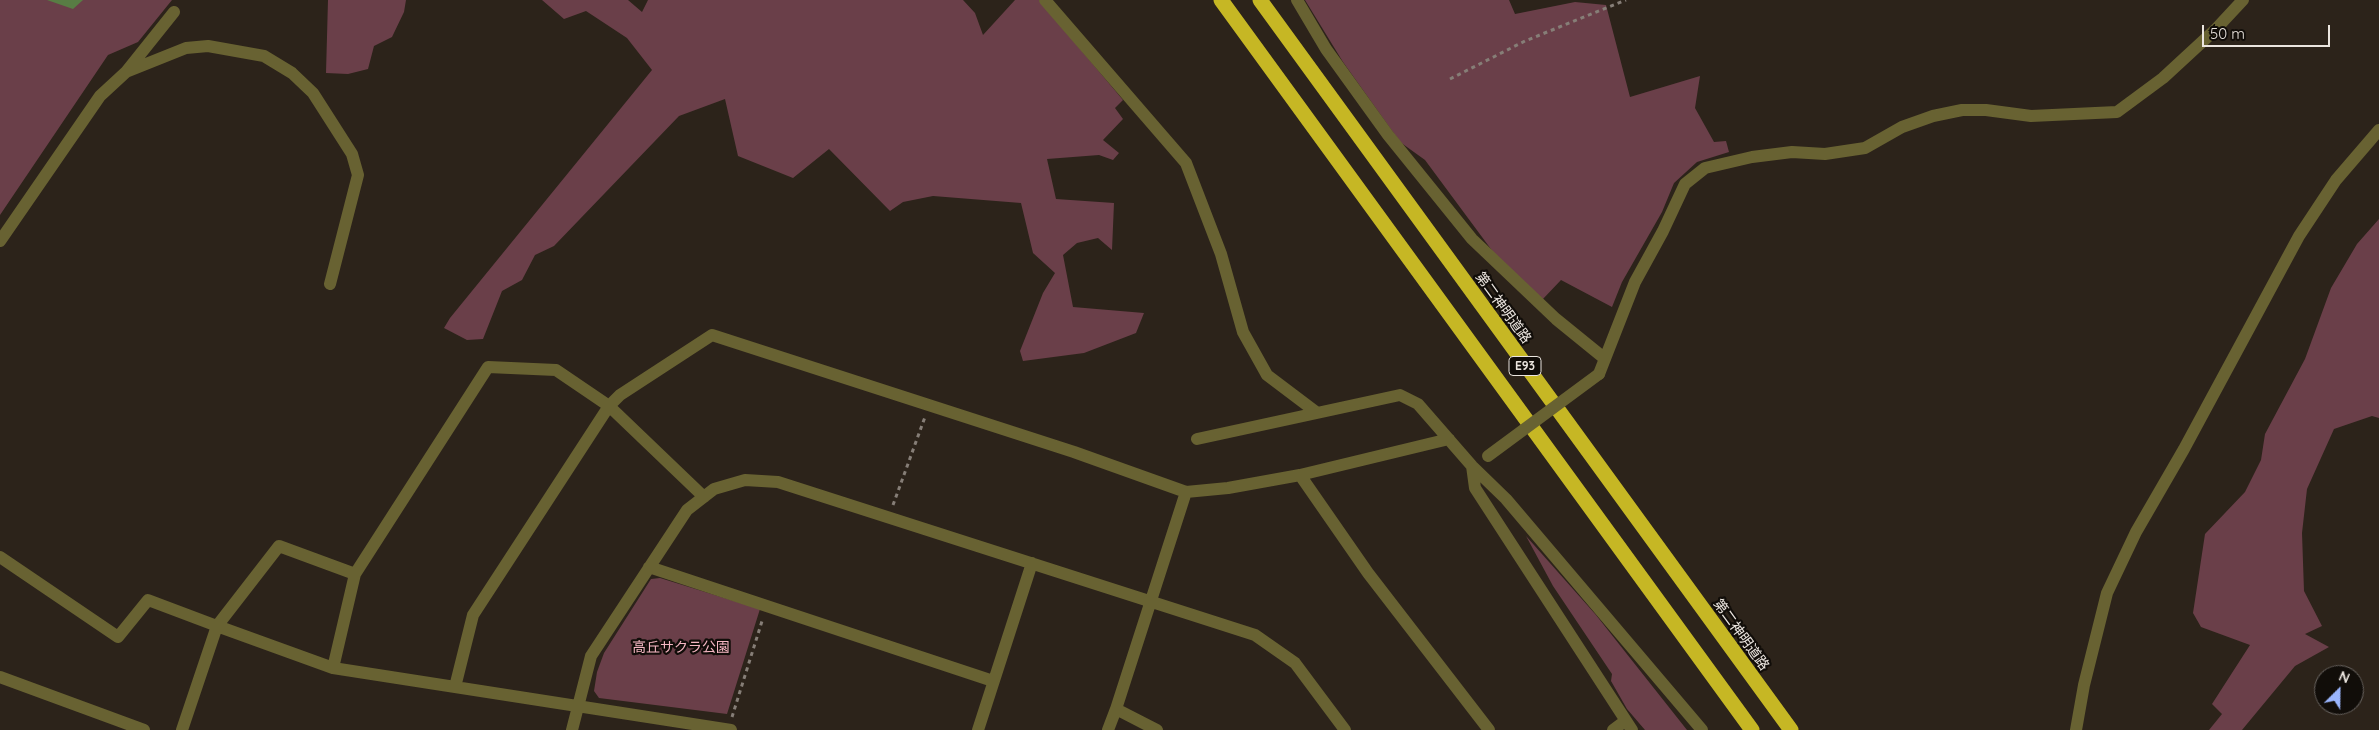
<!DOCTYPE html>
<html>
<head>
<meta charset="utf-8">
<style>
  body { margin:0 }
  #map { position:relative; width:2379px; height:730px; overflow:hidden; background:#2c231a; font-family:Quicksand,sans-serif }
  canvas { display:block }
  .north { position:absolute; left:2314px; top:665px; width:50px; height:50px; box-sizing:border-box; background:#110d09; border:1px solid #68635f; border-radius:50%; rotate:23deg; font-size:14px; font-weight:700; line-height:20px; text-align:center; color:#ebe5df }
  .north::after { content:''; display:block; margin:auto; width:18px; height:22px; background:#9ab5fd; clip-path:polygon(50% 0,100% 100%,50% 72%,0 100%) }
  .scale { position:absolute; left:2202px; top:25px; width:128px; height:22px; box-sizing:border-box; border:2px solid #ebe5df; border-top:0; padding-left:6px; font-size:15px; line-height:18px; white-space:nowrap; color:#ebe5df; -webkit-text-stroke:4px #110d09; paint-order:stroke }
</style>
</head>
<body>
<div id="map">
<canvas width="2379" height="730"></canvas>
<div class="north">N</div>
<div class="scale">50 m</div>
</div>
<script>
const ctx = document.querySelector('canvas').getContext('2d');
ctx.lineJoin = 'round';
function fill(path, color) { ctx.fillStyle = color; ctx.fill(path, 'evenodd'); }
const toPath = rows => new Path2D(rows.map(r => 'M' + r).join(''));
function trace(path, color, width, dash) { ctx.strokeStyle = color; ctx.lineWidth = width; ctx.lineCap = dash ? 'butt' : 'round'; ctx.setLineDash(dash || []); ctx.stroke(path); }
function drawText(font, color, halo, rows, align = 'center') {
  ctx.font = font + ' Quicksand,"Noto Sans JP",sans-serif'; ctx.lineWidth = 4.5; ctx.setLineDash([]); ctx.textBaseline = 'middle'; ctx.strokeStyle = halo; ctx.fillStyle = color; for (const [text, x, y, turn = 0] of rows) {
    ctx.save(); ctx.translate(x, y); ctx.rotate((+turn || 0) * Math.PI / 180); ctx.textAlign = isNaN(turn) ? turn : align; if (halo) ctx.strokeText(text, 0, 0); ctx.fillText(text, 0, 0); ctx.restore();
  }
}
const green = toPath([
  [0,0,172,0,138,42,108,55,0,215],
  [328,0,406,0,404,12,392,37,374,46,368,69,348,74,326,73],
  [542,0,628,0,642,12,648,0,963,0,975,13,983,35,1015,0,1039,0,1123,100,1115,108,1123,119,1103,140,1119,153,1113,160,1099,155,1047,159,1056,199,1114,203,1112,250,1098,238,1077,243,1063,255,1073,307,1144,313,1136,333,1084,353,1023,361,1020,351,1043,293,1055,273,1033,253,1021,203,933,196,903,202,890,211,829,149,793,178,738,156,725,99,679,116,554,246,535,255,522,280,502,291,483,339,467,340,444,328,450,318,652,70,627,38,586,11,564,19],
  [1305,0,1509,0,1515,14,1575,2,1606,5,1630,97,1700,76,1695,108,1714,142,1726,141,1729,152,1697,162,1674,183,1662,212,1622,282,1612,307,1561,280,1542,300,1502,264,1425,160,1400,142,1343,62],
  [2379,219,2379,418,2372,416,2334,429,2307,489,2302,533,2304,591,2322,626,2305,634,2329,647,2295,666,2242,730,2209,730,2222,714,2212,704,2250,645,2201,627,2193,613,2205,534,2245,492,2261,460,2265,434,2305,359,2331,288,2357,244],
  [1526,536,1596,615,1687,730,1645,730,1627,709,1611,681,1612,674,1553,586],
  [660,578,760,609,727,714,599,698,594,691,597,672,604,653,651,579]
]);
const water = toPath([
  [47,0,83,0,73,9]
]);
const path = toPath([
  [1450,79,1525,41,1626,0],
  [893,505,925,417],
  [732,717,763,618]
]);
const minor = toPath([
  [1045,0,1186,163,1221,254,1243,332,1267,375,1316,412],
  [1297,0,1326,49,1388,135,1472,239,1556,319,1604,358],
  [126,72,186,48,208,46,264,56,292,73,313,93,352,154,358,175,330,284],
  [0,241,100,96,126,72,174,12],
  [1599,374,1635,282,1663,231,1685,184,1705,168,1752,157,1792,152,1825,154,1865,148,1902,127,1933,116,1962,110,1986,110,2031,116,2117,112,2163,78,2215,30,2243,0],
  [1197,439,1400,395,1418,404,1472,466,1506,499,1702,730],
  [1472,466,1475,488,1632,730],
  [1300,475,1368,573,1489,730],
  [0,557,118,637,148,600,217,626,279,546,355,574],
  [649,567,993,681],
  [333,668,355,574,488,367,556,370,609,406,704,497],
  [0,677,144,730],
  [455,687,473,615,609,406,620,395,712,335,1074,452,1186,492,1228,488,1300,475,1449,439],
  [1116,709,1186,492],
  [182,730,217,626,333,668,731,730],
  [572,730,591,656,687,510,714,489,745,480,778,482,1255,635,1295,663,1345,730],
  [978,730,1032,563],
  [1108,730,1116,709,1157,730],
  [1613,730,1625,721],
  [2076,730,2084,685,2107,593,2136,532,2184,449,2299,236,2336,180,2379,130]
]);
const highway = toPath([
  [1221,0,1752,730],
  [1260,0,1791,730]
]);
const minorBridge = toPath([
  [1488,456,1599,374]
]);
const shields = [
  [1525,366,32]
];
const shieldNames = [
  ["E93",1525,366]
];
const streetNames = [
  ["第二神明道路",1503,308,54],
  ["第二神明道路",1741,635,54]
];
const parkNames = [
  ["高丘サクラ公園",681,648]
];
fill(green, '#6a3f49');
fill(water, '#587d44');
trace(path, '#867e77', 3, [4, 4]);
trace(minor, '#686232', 12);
trace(highway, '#c6b724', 15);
trace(minorBridge, '#686232', 12);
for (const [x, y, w] of shields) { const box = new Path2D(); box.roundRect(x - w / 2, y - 9.5, w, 19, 4); ctx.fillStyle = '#110d09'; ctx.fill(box); trace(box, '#ebe5df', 1); }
drawText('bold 12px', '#ebe5df', null, shieldNames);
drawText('14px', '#ebe5df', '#110d09', streetNames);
drawText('14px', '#f5b7c3', '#110d09', parkNames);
</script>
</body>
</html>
